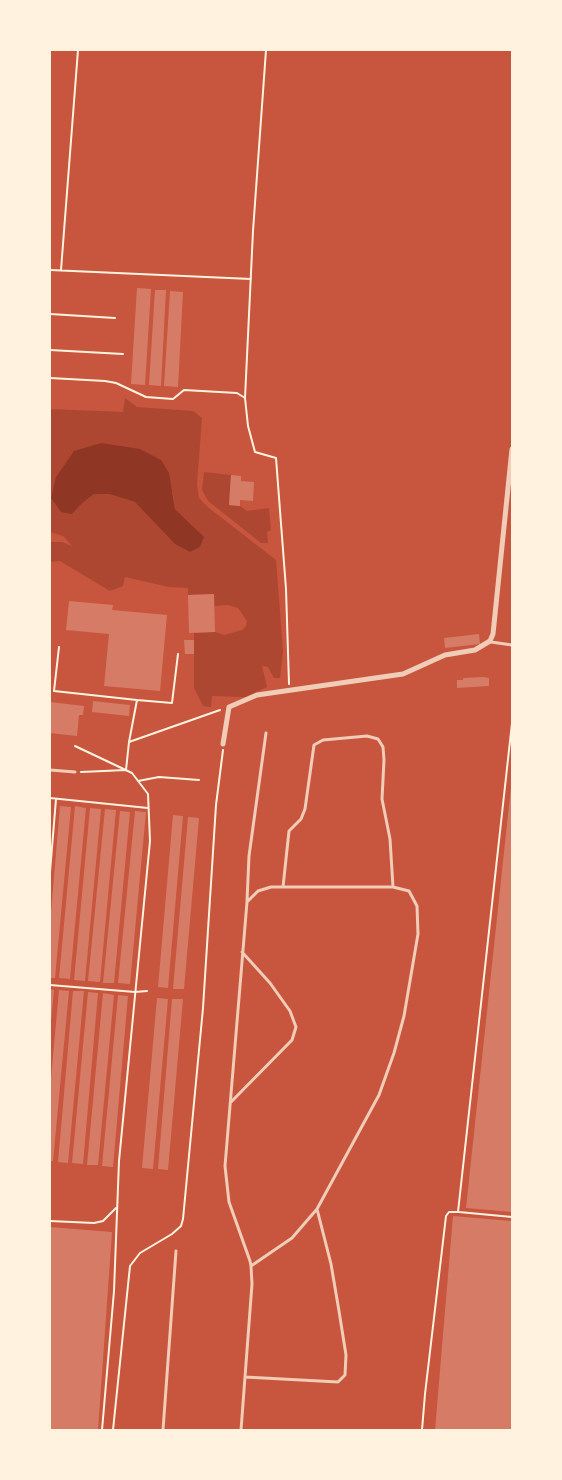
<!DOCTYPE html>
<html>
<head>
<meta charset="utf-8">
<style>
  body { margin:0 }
  #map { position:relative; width:562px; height:1480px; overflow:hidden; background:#c8553d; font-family:Poppins,sans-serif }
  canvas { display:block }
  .frame { position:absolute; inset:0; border:51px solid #fff3e0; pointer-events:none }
</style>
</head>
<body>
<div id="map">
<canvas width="562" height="1480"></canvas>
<div class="frame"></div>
</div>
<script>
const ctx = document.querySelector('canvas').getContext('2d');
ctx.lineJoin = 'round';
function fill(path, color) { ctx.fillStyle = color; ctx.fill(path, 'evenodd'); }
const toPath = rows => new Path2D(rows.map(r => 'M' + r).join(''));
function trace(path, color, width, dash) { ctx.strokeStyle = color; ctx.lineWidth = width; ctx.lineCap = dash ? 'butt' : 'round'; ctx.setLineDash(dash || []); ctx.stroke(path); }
const green = toPath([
  [125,398,137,407,193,411,202,418,197,484,199,498,209,508,276,560,283,651,280,678,274,678,268,667,262,666,267,687,245,697,212,696,211,707,203,706,194,688,194,633,215,632,225,635,242,630,246,626,247,621,238,608,228,605,214,606,214,594,188,595,188,588,169,587,125,577,123,586,110,591,60,561,50,562,50,542,62,542,72,546,63,536,50,532,50,409,123,412],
  [140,449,173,493,175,509,192,525,154,520,135,502,109,494,94,494,80,505],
  [204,472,231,475,229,505,240,506,247,511,269,508,271,530,267,532,268,543,261,543,208,501,202,490]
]);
const water = toPath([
  [101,443,140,449,161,460,169,473,175,509,204,537,200,547,190,552,175,544,135,502,109,494,94,494,80,505,72,514,61,512,51,498,56,477,74,451]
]);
const building = toPath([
  [137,288,151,289,145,385,131,384],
  [155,290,166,290,161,386,149,385],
  [170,291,183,292,178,387,164,386],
  [231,475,241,476,241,481,254,482,253,501,240,500,240,506,229,505],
  [214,594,215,632,189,633,188,595],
  [69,601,113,605,112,610,167,615,160,691,104,686,109,634,66,630],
  [479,634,480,644,445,648,444,638],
  [184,640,194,640,194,654,185,654],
  [483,677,489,678,489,686,457,688,457,680,463,680,463,678],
  [93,701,130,705,129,716,92,712],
  [50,702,84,706,83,715,79,715,77,736,50,733],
  [511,787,512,787,512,1212,466,1208],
  [60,806,71,807,55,978,50,978,50,924],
  [75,806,86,808,70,979,59,978],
  [90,808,101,809,85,981,74,980],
  [105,809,116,810,100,982,88,981],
  [120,811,130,812,114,983,103,983],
  [135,811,146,812,130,984,118,983],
  [173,815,183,816,168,988,158,987],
  [188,817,199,818,184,989,173,989],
  [50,989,54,990,51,1021,50,1021],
  [59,990,69,991,53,1161,50,1161,50,1089],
  [73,991,84,991,68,1163,58,1162],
  [88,992,98,993,83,1164,72,1163],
  [103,993,114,995,98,1165,87,1165],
  [118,995,128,996,113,1167,102,1166],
  [157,998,168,999,153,1169,142,1168],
  [172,999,183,999,168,1170,158,1169],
  [453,1216,512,1221,512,1430,435,1430],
  [50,1227,112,1232,98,1430,50,1430]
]);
const path = toPath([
  [266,50,253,231,245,398,248,426,255,452,276,458,286,589,289,684],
  [50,270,251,279],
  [61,270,78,50],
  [50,314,115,318],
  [50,350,123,354],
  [50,378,105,381,116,383,146,397,173,399,184,390,237,393,245,398],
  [59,647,54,691,137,700,129,742,220,710],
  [137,700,172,703,178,654],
  [75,746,132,773,148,794,150,841,119,1161,114,1291,102,1430],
  [81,772,126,770,129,742],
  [138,781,159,777,199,780],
  [50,798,148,808],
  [50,872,56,799],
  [50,985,135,992,147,991],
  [459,1212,512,1217],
  [50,1221,94,1223,103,1221,116,1208],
  [113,1430,130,1266,140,1253,172,1234,181,1226,183,1219,203,1008,216,805,223,750],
  [422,1430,425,1394,446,1216,449,1212,458,1212,512,723]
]);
const service = toPath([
  [491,642,512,645],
  [50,770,75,772],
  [283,887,289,831,301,819,305,809,314,745,323,740,367,736,378,739,383,747,384,760,382,799,390,839,393,887],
  [247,901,249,856,266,733],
  [231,1102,292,1040,296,1027,290,1011,270,983,242,952],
  [245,1377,338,1382,345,1375,346,1355,339,1311,331,1264,317,1209],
  [163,1430,176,1251],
  [241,1430,252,1284,251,1266,250,1261,229,1202,225,1166,247,902,258,891,271,887,393,887,409,891,417,906,418,934,404,1016,394,1053,379,1095,317,1209,292,1238,251,1266]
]);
const minor = toPath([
  [223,744,229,707,257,695,403,674,445,655,475,650,490,641,493,634,512,449]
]);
fill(green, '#ae4732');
fill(water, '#8f3625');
fill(building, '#d67c66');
trace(path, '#fff3e0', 2);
trace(service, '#f1ccb7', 3);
trace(minor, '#f1ccb7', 5);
</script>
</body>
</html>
